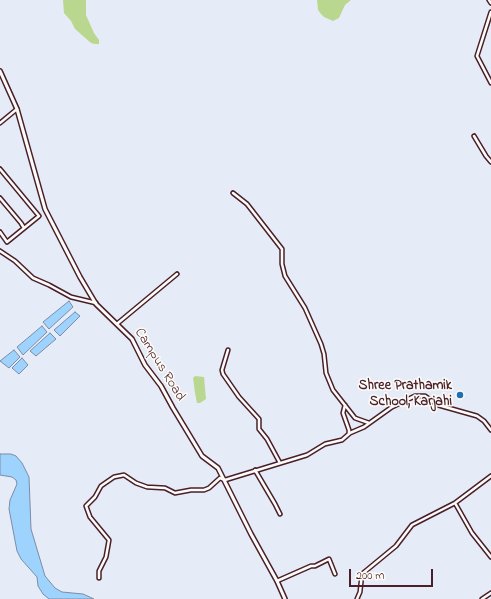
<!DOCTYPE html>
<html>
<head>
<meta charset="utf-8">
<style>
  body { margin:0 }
  #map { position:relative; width:491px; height:599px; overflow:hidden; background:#e6ecf7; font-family:"Indie Flower",sans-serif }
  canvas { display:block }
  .scale { position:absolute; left:349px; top:569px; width:84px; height:18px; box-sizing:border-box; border:2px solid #4a1f2b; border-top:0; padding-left:5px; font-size:12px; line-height:14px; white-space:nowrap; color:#4a1f2b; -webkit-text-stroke:3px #fdfcf7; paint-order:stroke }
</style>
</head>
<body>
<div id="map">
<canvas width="491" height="599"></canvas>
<div class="scale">200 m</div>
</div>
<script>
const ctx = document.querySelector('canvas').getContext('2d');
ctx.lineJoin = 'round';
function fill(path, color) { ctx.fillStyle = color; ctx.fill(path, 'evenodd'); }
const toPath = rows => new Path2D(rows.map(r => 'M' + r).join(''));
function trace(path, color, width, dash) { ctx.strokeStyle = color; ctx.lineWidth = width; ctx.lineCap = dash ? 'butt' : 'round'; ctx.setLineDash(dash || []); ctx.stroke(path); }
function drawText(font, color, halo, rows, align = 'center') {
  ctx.font = font + ' "Indie Flower",sans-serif'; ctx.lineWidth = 3; ctx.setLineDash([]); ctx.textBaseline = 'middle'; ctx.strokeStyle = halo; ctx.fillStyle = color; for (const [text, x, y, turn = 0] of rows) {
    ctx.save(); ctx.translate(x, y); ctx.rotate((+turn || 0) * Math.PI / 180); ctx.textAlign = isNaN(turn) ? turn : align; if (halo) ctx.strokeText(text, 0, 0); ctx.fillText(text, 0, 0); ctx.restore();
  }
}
const green = toPath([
  [63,0,86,0,86,15,94,33,99,40,99,44,95,44,91,43,75,29,71,21,64,13],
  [317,0,351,0,345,5,339,18,333,21,324,17,321,14,318,10],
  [195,376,204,377,206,399,200,403,197,403,195,393,193,378]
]);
const water = toPath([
  [69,301,73,307,49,329,43,322,69,301],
  [75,312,80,316,60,336,54,330,75,312],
  [42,326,47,332,23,355,17,347,42,326],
  [50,333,56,339,36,356,30,351,50,333],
  [14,350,20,357,9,368,0,361,14,350],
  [22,358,28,365,19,374,12,368,22,358],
  [0,454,11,454,16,456,22,463,29,477,31,529,45,576,55,588,62,592,83,594,94,599,49,599,43,594,38,586,37,577,21,559,17,551,9,509,10,500,17,484,16,480,12,477,0,475,0,454]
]);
const minor = toPath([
  [489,0,491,3],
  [491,12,477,56,491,83],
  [0,123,17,109],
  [474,136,486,156,491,162],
  [0,169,39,216,7,242,0,232],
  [233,193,247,204,282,249,282,264,285,276,305,308,321,344,324,354,326,373,333,390,355,418,369,423],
  [0,198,21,223,24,228],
  [0,251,15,261,33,278,49,285,71,297,96,303],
  [118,323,177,274],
  [228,350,222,370,223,374,239,397,259,419,259,429,267,439,280,463],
  [345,405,343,413,349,430,349,433],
  [255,470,275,504,280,514],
  [455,503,472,533,491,557],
  [99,578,99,571,106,557,109,540,90,517,86,506,95,497,101,486,114,477,124,475,136,483,147,487,165,488,175,493,191,490,204,490,209,488,220,478,225,480,307,455,325,444,342,440,350,433,364,427,392,407,415,396,425,396,438,405,477,416,484,421,491,430],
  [277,581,311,566,315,566,329,559,335,574],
  [357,599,360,592,362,574,396,546,412,525,455,503,491,476],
  [482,599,491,593]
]);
const tertiary = toPath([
  [0,71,17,109,45,209,80,277,96,304,132,339,145,365,161,386,173,408,202,456,218,468,251,534,277,581,285,599]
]);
const markers = [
  [460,395,4,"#1f6fb2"]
];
const streetNames = [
  ["Campus Road",159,365,58]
];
const poiNames = [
  ["Shree Prathamik",452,387],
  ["School, Karjahi",452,403]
];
fill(green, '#bad78f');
fill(water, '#9dd3fc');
trace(water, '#7c8ba8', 1);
trace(minor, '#4a1f2b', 5.5);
trace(tertiary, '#4a1f2b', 6);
trace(minor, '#fdfcf7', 2.5);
trace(tertiary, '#fdfcf7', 3);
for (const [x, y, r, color] of markers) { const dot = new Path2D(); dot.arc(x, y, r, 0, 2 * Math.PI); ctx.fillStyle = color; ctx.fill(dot); trace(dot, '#fdfcf7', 1.5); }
drawText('14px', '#4a1f2b', '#fdfcf7', streetNames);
drawText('bold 14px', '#4a1f2b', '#fdfcf7', poiNames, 'right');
</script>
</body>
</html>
